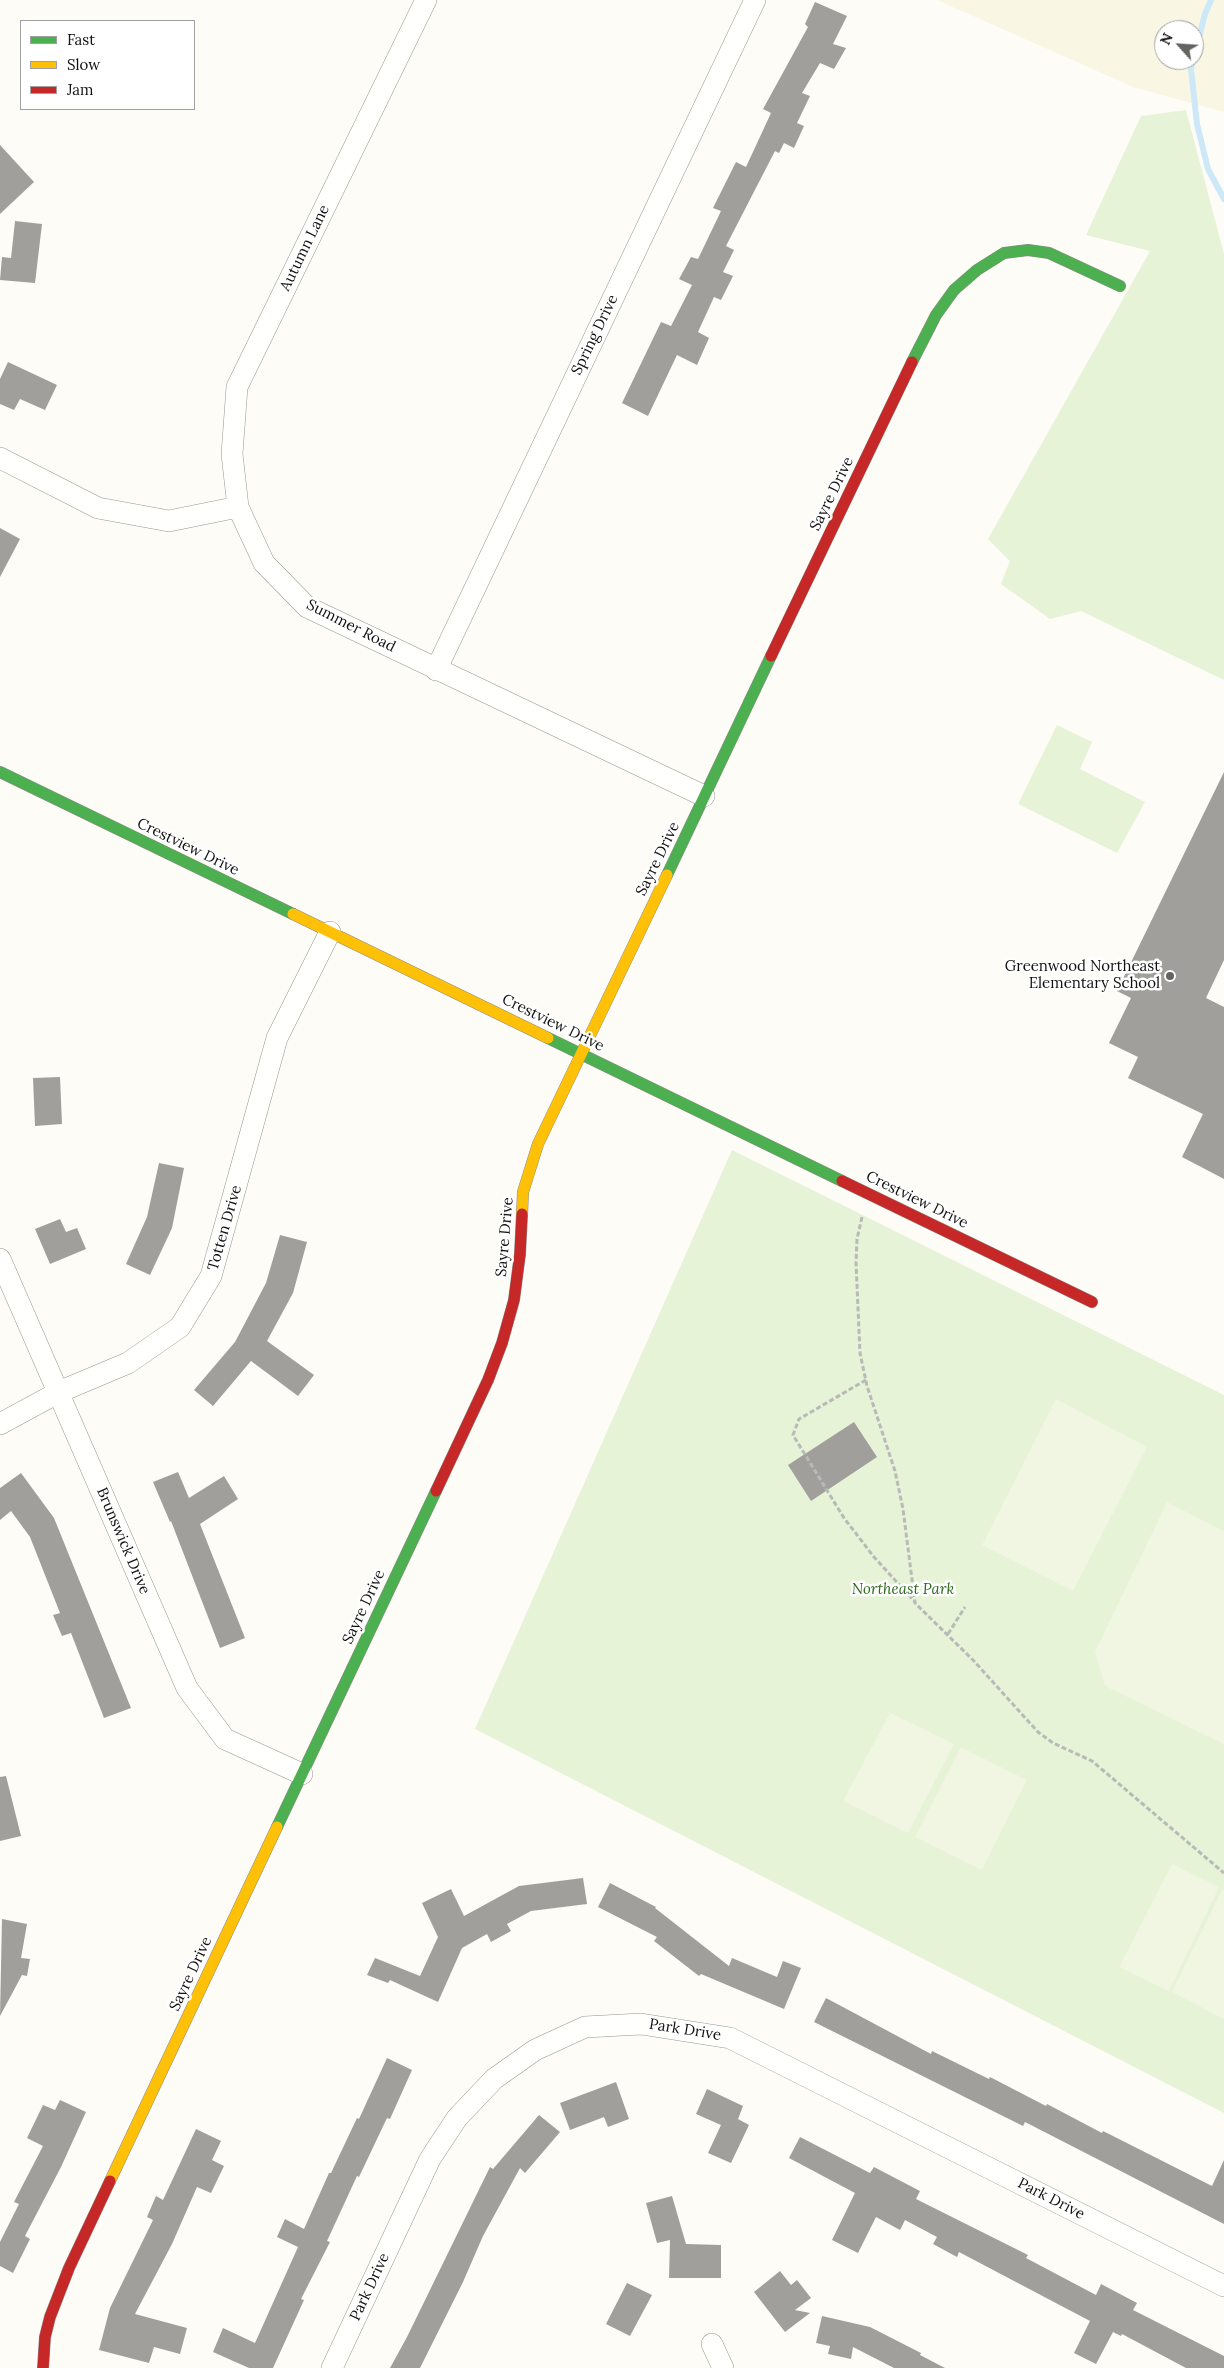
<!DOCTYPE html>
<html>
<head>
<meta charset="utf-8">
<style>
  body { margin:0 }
  #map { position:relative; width:1224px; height:2368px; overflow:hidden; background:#fdfcf7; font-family:Lora,serif }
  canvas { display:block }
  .legend { position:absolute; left:20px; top:20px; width:175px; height:90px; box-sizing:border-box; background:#fff; border:1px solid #a0a0a0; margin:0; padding:6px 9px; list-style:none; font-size:15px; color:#111 }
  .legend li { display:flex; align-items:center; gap:10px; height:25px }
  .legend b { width:25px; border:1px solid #a0a0a0 }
  .north { position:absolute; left:1154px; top:20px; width:50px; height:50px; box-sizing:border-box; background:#fff; border:1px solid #a0a0a0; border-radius:50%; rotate:296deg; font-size:14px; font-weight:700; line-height:20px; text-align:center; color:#111 }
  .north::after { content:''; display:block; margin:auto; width:18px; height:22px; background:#646362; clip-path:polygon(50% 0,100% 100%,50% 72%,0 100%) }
</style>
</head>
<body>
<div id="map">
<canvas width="1224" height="2368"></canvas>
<ul class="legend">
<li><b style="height:6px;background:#4caf50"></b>Fast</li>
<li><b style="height:6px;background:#ffc107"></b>Slow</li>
<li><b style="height:6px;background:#c62828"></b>Jam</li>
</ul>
<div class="north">N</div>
</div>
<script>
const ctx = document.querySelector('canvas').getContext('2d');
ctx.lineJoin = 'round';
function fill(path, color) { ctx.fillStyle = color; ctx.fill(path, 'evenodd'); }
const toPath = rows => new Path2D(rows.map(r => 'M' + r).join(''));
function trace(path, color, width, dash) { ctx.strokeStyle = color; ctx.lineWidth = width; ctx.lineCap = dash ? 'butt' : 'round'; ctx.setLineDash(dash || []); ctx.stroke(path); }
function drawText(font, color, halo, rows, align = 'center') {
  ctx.font = font + ' Lora,serif'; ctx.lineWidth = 5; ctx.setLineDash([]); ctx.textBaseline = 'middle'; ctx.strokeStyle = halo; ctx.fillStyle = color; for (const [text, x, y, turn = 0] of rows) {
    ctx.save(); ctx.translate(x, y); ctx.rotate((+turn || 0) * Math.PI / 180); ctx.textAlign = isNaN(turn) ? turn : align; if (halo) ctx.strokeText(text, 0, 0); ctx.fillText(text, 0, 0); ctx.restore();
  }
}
const farmland = toPath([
  [937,0,1224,0,1224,112,1133,87],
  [1164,30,1194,30,1194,60,1164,60]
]);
const green = toPath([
  [1186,110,1224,254,1224,680,1081,611,1050,619,1001,584,1010,561,988,539,1150,251,1086,235,1141,116],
  [1057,725,1092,742,1080,769,1145,802,1117,853,1018,804],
  [732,1150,1224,1395,1224,2113,475,1729]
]);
const pitch = toPath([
  [1056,1399,1147,1447,1073,1591,982,1545],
  [1167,1502,1224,1531,1224,1744,1105,1686,1095,1652],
  [890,1713,954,1744,908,1833,843,1801],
  [961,1747,1027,1780,982,1870,915,1837],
  [1172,1864,1219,1887,1169,1991,1119,1967],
  [1222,1890,1224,1890,1224,2019,1172,1992]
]);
const stream = toPath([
  [1194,57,1205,14,1211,0],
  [1193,60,1191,69,1197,124,1208,169,1224,199]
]);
const building = toPath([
  [815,2,847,16,833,44,846,48,834,69,820,63,802,93,810,96,797,123,804,126,794,148,784,143,779,153,775,151,726,246,734,250,723,272,733,276,721,300,714,297,698,332,709,338,697,365,677,355,648,416,622,403,661,322,671,326,692,285,679,279,691,257,698,259,721,211,713,208,736,162,746,167,771,113,763,109,808,27,805,24],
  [0,145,34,182,0,214],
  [15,221,42,224,35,283,0,280,2,257,11,258],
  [8,362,57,385,45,410,20,399,14,410,0,404,0,379],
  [0,528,20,539,0,577],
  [1224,772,1224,960,1206,998,1224,1007,1224,1179,1182,1157,1203,1114,1128,1078,1138,1057,1109,1043,1131,998,1117,991],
  [60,1077,62,1124,35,1126,33,1078],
  [159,1163,184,1168,172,1228,150,1275,126,1264,147,1217],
  [60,1219,66,1232,77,1228,86,1249,50,1264,35,1229],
  [280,1235,307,1242,293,1293,267,1341,314,1375,298,1396,251,1361,213,1406,194,1390,235,1342,266,1283],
  [854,1422,877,1457,811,1501,788,1465],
  [178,1472,189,1498,224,1476,238,1499,200,1524,245,1638,220,1648,171,1521,170,1522,153,1482],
  [21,1473,54,1518,131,1708,104,1718,71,1633,62,1636,53,1615,60,1613,30,1537,11,1511,0,1520,0,1488],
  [6,1776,21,1836,0,1841,0,1777],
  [583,1878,587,1904,531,1911,507,1924,511,1931,491,1942,487,1934,462,1948,438,2002,390,1980,388,1983,367,1975,375,1958,420,1976,438,1937,422,1903,451,1889,464,1916,519,1886],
  [610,1883,656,1907,655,1908,729,1966,732,1958,777,1977,783,1961,801,1968,784,2009,701,1974,699,1976,654,1941,657,1937,598,1907],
  [2,1919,27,1924,21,1958,30,1959,27,1976,22,1975,0,2016],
  [826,1998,931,2054,932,2051,989,2079,990,2077,1046,2106,1047,2104,1102,2133,1103,2131,1212,2186,1224,2160,1224,2224,1025,2122,1023,2126,814,2022],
  [387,2058,412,2070,390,2119,387,2118,359,2177,357,2176,327,2241,330,2242,301,2299,304,2300,273,2368,249,2368,213,2352,223,2328,255,2343,298,2247,277,2237,285,2219,304,2229,329,2173,331,2173,357,2118,359,2119],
  [616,2082,629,2119,608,2127,604,2117,570,2130,560,2103],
  [707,2089,743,2106,738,2119,749,2125,731,2163,708,2153,721,2125,696,2114],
  [60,2100,86,2112,61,2167,25,2236,30,2239,13,2273,0,2266,0,2242,19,2204,14,2202,43,2146,27,2138,43,2105,55,2110],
  [539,2115,560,2132,525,2173,520,2168,483,2236,463,2282,420,2368,390,2368,407,2337,490,2167,493,2169],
  [196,2129,221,2141,212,2160,224,2166,211,2193,197,2187,172,2244,135,2314,187,2328,180,2354,154,2347,149,2363,99,2350,110,2308,153,2220,147,2217,156,2196,163,2200],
  [800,2137,870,2173,874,2167,920,2191,916,2199,1028,2255,1026,2258,1096,2295,1101,2284,1137,2303,1133,2310,1224,2356,1224,2368,1186,2368,1122,2334,1121,2336,1113,2332,1096,2364,1074,2353,1090,2321,959,2252,957,2257,933,2244,937,2237,905,2220,900,2230,876,2217,858,2253,832,2240,855,2193,789,2158],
  [672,2196,686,2244,721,2245,721,2278,669,2278,670,2240,657,2243,646,2203],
  [780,2271,791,2285,797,2280,811,2298,795,2310,810,2313,785,2332,754,2292],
  [627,2283,652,2295,630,2336,606,2324],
  [822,2316,870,2327,921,2353,920,2355,945,2368,894,2368,853,2347,851,2359,828,2354,830,2346,816,2343]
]);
const path = toPath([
  [862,1217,857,1239,856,1262,860,1353,867,1386,895,1471,903,1509,915,1603,973,1660,1038,1732,1053,1743,1092,1761,1224,1873],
  [866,1380,799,1419,793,1435,844,1518,874,1557,915,1602],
  [948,1634,965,1607]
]);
const street = toPath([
  [0,458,98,508,169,521,238,507,264,563,307,607,704,796],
  [238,507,232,454,237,387,426,0],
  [436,670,755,0],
  [0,1259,187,1688,225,1739,302,1774],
  [0,1424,59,1392,128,1363,180,1327,211,1276,277,1038,330,932],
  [712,2344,723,2368],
  [332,2368,430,2159,457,2118,494,2079,535,2050,585,2027,641,2024,730,2038,1224,2286]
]);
const fast = toPath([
  [912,362,936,315,954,290,977,270,1004,253,1028,250,1049,253,1120,286],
  [0,772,293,914],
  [667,875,771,656],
  [548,1038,842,1181],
  [277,1827,436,1491]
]);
const slow = toPath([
  [293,914,548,1038],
  [522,1214,523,1192,538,1144,667,875],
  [110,2181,277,1827]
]);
const jam = toPath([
  [771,656,912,362],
  [842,1181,1092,1302],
  [436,1491,488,1380,502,1343,514,1300,520,1254,522,1214],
  [43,2368,45,2337,50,2317,69,2268,110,2181]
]);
const markers = [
  [1170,976,5,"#646362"]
];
const streetNames = [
  ["Autumn Lane",305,248,-64],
  ["Spring Drive",595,335,-64],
  ["Sayre Drive",832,494,-64],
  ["Summer Road",351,626,27],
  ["Crestview Drive",188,847,26],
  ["Sayre Drive",658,859,-64],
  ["Crestview Drive",553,1023,26],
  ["Crestview Drive",917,1200,26],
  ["Totten Drive",225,1228,-74],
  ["Sayre Drive",505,1237,-85],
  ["Brunswick Drive",123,1541,67],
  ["Sayre Drive",364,1607,-65],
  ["Sayre Drive",191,1974,-65],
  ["Park Drive",685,2030,9],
  ["Park Drive",1051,2199,27],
  ["Park Drive",370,2287,-65]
];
const poiNames = [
  ["Greenwood Northeast",1160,967],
  ["Elementary School",1160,984]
];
const parkNames = [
  ["Northeast Park",903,1590]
];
fill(farmland, '#f9f7e4');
fill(green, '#e7f3d7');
fill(pitch, '#f0f6e1');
trace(stream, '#cde8f7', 6);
fill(building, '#a19f9c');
trace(street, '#979795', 22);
trace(fast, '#8e8d8b', 12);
trace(slow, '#8e8d8b', 12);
trace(jam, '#8e8d8b', 12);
trace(path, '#b9b9b8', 3, [5, 2.5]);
trace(street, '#fffffe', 21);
trace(fast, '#4caf50', 11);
trace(slow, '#ffc107', 11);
trace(jam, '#c62828', 11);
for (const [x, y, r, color] of markers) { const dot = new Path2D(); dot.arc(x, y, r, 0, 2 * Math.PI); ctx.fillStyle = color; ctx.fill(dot); trace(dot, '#fff', 2); }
drawText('15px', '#111', '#fff', streetNames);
drawText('15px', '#111', '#fff', poiNames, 'right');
drawText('italic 15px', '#2f6b1f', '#fff', parkNames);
</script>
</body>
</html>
